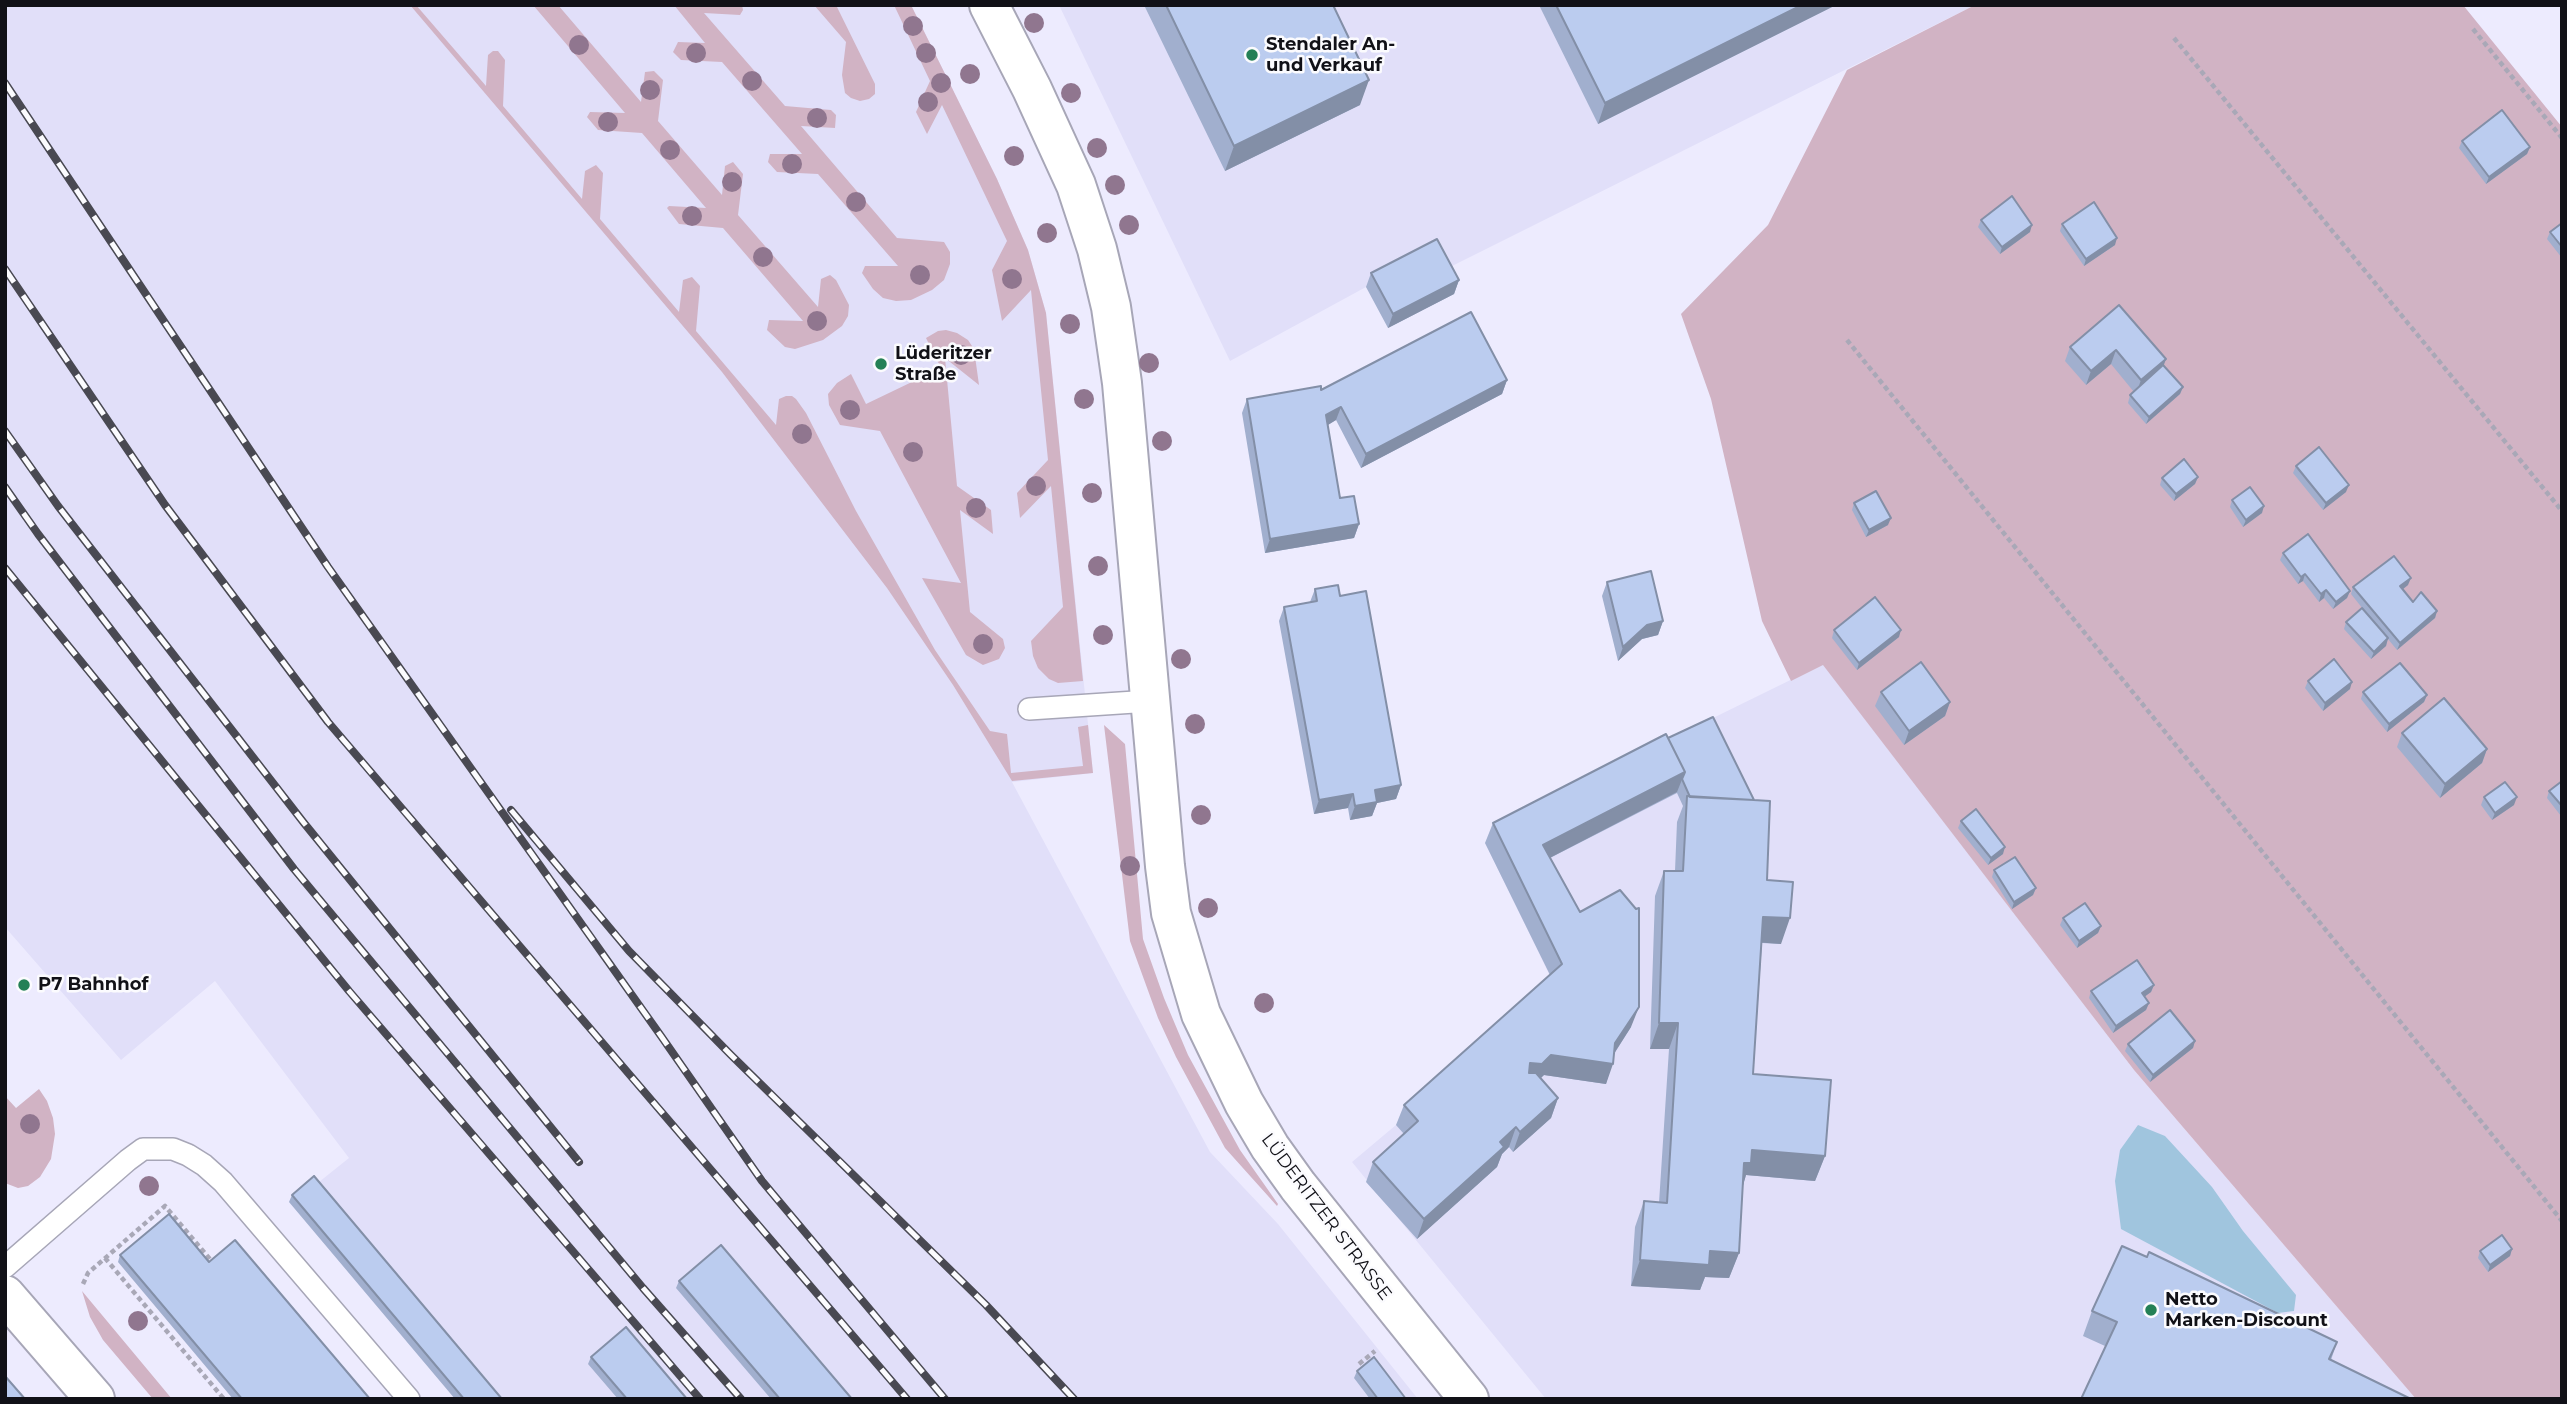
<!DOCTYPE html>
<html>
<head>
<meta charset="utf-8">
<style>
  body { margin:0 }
  #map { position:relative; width:2567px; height:1404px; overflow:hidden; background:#edebfe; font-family:Montserrat,sans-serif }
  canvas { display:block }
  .frame { position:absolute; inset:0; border:7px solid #111117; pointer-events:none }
</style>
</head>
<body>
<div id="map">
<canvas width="2567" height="1404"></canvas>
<div class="frame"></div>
</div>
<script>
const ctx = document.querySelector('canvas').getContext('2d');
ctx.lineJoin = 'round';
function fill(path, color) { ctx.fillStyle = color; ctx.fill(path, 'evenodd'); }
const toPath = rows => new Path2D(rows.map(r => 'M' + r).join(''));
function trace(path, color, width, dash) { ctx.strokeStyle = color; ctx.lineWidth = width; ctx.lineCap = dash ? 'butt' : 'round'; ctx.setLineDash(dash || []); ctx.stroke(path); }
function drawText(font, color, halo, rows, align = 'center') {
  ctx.font = font + ' Montserrat,sans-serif'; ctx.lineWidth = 5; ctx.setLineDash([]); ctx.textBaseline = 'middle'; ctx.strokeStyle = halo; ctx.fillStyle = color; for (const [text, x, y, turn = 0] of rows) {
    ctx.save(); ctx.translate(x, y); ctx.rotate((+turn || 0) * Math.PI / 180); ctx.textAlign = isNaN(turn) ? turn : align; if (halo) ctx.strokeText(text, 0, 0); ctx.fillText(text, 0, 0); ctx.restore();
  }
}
const built = toPath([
  [5,5,911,5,997,179,1028,250,1046,313,1093,773,1012,782,1210,1152,1278,1224,1418,1399,494,1399,314,1186,349,1158,215,981,121,1060,5,927],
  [1059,5,1975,5,1442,271,1366,287,1230,361],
  [1823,664,2134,1070,2416,1399,1546,1399,1352,1162,1396,1125,1554,984,1485,843,1658,754,1656,746]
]);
const green = toPath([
  [410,5,416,5,486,86,488,55,493,51,498,51,505,60,503,106,582,199,585,171,596,165,603,173,600,219,679,312,683,280,692,277,700,286,696,331,776,425,779,399,786,396,792,396,796,399,806,413,856,511,935,650,990,731,1007,734,1011,773,1083,766,1078,727,1088,725,1093,773,1012,781,953,685,887,588,722,372],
  [533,5,558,5,641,102,645,72,654,71,663,80,658,121,722,195,725,166,733,162,743,174,738,215,818,307,821,279,830,275,836,280,849,305,848,316,842,326,823,340,795,349,785,347,767,330,769,320,803,321,723,228,679,224,667,208,669,206,706,208,642,133,598,130,587,117,590,112,625,113],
  [674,5,742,5,743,10,740,15,704,13,785,106,831,110,836,115,835,128,801,126,897,238,944,242,950,252,950,264,944,280,932,290,911,300,896,301,883,298,873,289,862,273,865,266,898,266,818,174,777,172,768,162,770,154,802,154,722,62,681,60,673,52,678,42,705,43],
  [814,5,836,5,875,84,875,94,869,99,860,101,851,98,845,93,842,75,846,42],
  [894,5,911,5,997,179,1028,250,1046,313,1083,681,1058,683,1049,679,1038,668,1033,656,1031,641,1063,607,1051,486,1020,518,1017,493,1048,460,1031,290,1002,321,992,270,1007,241,942,105,927,134,916,112,930,81],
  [1975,5,2463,5,2562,127,2562,1399,2416,1399,2134,1070,1823,665,1791,681,1762,621,1711,399,1681,314,1768,225,1847,70],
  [946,330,957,333,968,340,974,349,979,385,945,358,957,486,991,510,993,534,960,510,970,612,1003,639,1005,648,999,659,983,665,966,655,922,578,961,583,880,431,840,425,829,405,828,394,837,383,851,374,866,404,941,368,926,338,938,331],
  [1104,725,1125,744,1143,939,1164,998,1188,1055,1240,1150,1278,1204,1277,1206,1225,1148,1176,1057,1158,1018,1130,941],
  [39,1089,47,1101,53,1118,55,1134,51,1159,40,1177,28,1186,18,1188,5,1183,5,1096,16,1108],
  [82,1291,172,1399,153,1399,103,1340,90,1317]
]);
const water = toPath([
  [2138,1125,2165,1136,2212,1187,2243,1231,2296,1295,2294,1311,2278,1313,2121,1229,2115,1181,2120,1150]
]);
const path = toPath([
  [2473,29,2562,138],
  [2174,38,2562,511],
  [1847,340,2562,1221],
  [105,1258,224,1399],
  [83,1284,88,1273,165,1206,215,1265],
  [1359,1364,1375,1351]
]);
const lane = toPath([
  [1029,709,1150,701],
  [5,1267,128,1160,143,1149,173,1149,188,1155,204,1165,223,1182,409,1399]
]);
const street = toPath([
  [5,1295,95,1399]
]);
const secondary = toPath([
  [989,5,1032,89,1076,185,1097,249,1111,307,1122,383,1165,866,1171,913,1201,1014,1244,1103,1270,1147,1298,1186,1469,1399]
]);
const rail = toPath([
  [5,83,328,567,661,1036,762,1181,945,1399],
  [5,269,165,505,328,722,907,1399],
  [5,431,58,506,304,823,579,1162],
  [5,487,38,534,294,869,643,1288,741,1399],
  [5,568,349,991,700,1399],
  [511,810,629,951,731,1055,986,1305,1074,1399]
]);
const trees = [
  [1034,23],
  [913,26],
  [579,45],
  [696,53],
  [926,53],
  [970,74],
  [752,81],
  [941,83],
  [650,90],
  [1071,93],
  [928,102],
  [817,118],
  [608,122],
  [1097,148],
  [670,150],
  [1014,156],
  [792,164],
  [732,182],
  [1115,185],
  [856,202],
  [692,216],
  [1129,225],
  [1047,233],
  [763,257],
  [920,275],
  [1012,279],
  [817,321],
  [1070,324],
  [961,355],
  [1149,363],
  [1084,399],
  [850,410],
  [802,434],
  [1162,441],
  [913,452],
  [1036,486],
  [1092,493],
  [976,508],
  [1098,566],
  [1103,635],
  [983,644],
  [1181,659],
  [1195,724],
  [1201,815],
  [1130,866],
  [1208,908],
  [1264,1003],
  [30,1124],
  [149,1186],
  [138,1321]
];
const wall = toPath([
  [1144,5,1333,5,1360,105,1225,171],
  [1539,5,1836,5,1598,124],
  [2462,141,2530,147,2527,154,2486,184,2459,148],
  [1981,220,2030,232,2000,254,1978,227],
  [2562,223,2562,258,2547,239,2550,232],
  [2062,224,2115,245,2084,266,2060,231],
  [1371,273,1459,280,1454,294,1388,328,1366,287],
  [2119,305,2166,359,2163,365,2183,387,2180,394,2146,424,2128,403,2130,395,2134,392,2111,364,2086,385,2065,361,2070,347],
  [1507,380,1502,394,1361,468,1336,420,1328,425,1340,498,1359,524,1354,538,1265,553,1242,413,1247,399,1321,390],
  [2296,466,2346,492,2323,510,2293,473],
  [2198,477,2195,484,2174,501,2160,485,2162,478],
  [2232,500,2262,513,2243,527,2230,507],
  [1854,503,1888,525,1866,537,1852,510],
  [2283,553,2350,591,2347,598,2333,609,2324,598,2319,602,2303,581,2298,584,2280,560],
  [1607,582,1663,621,1658,635,1642,639,1618,661,1602,596],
  [2408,585,2403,589,2413,602,2437,611,2435,618,2397,650,2388,639,2386,646,2371,659,2344,629,2346,622,2371,619,2351,594,2353,587],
  [1315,589,1340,596,1401,785,1396,799,1377,803,1372,816,1350,820,1348,808,1314,814,1279,621,1284,607,1310,602],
  [1834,630,1899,637,1857,670,1832,638],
  [2308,681,2350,689,2323,711,2305,688],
  [1881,692,1950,702,1945,716,1904,745,1875,706],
  [2363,692,2427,695,2424,702,2387,732,2361,699],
  [2402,733,2487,749,2482,763,2440,798,2397,747],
  [1668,738,1767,880,1781,944,1762,943,1753,1074,1825,1156,1815,1181,1746,1175,1743,1185,1739,1253,1729,1278,1705,1277,1700,1290,1631,1286,1635,1227,1644,1201,1659,1203,1669,1049,1650,1049,1655,896,1664,871,1675,871,1677,822,1683,806,1677,793,1550,858,1631,1027,1614,1054,1606,1084,1544,1075,1541,1078,1558,1098,1551,1118,1513,1152,1509,1147,1502,1154,1497,1167,1417,1239,1366,1182,1373,1162,1404,1134,1396,1125,1404,1105,1550,975,1485,843,1493,823],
  [2562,781,2562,816,2561,816,2547,798,2549,791],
  [2484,797,2514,805,2492,820,2481,805],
  [1961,821,2003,854,1988,865,1958,828],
  [1994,870,2036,888,2033,895,2012,909,1992,877],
  [2063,918,2101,926,2098,933,2077,948,2060,925],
  [2154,985,2151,992,2145,996,2149,1003,2146,1010,2113,1033,2089,998,2091,991],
  [2195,1041,2193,1048,2150,1082,2125,1051,2128,1044],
  [292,1195,502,1399,455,1399,289,1202],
  [2512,1249,2510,1256,2488,1272,2478,1258,2480,1251],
  [120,1255,209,1262,370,1399,233,1399,118,1262],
  [679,1281,852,1399,771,1399,676,1288],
  [2092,1311,2337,1342,2331,1360,2105,1346,2083,1336],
  [591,1357,687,1399,618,1399,588,1364],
  [1357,1371,1406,1399,1370,1399,1354,1378]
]);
const shadedWall = toPath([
  [1802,5,1836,5,1598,124,1605,103],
  [1369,80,1360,105,1225,171,1234,146],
  [2530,147,2527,154,2486,184,2489,177],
  [2032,225,2030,232,2000,254,2002,247],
  [2117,238,2115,245,2084,266,2086,259],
  [1459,280,1454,294,1388,328,1393,314],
  [2116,350,2111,364,2086,385,2091,371],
  [2166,359,2161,373,2136,394,2141,380],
  [1507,380,1502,394,1361,468,1366,454],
  [2183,387,2180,394,2146,424,2149,417],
  [1341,407,1336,420,1321,429,1326,415],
  [2198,477,2195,484,2174,501,2176,494],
  [2349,485,2346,492,2323,510,2326,503],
  [2264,506,2262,513,2243,527,2246,520],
  [1891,518,1888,525,1866,537,1869,530],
  [1359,524,1354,538,1265,553,1270,539],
  [2305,574,2303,581,2298,584,2301,577],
  [2411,578,2408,585,2398,593,2400,586],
  [2326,590,2324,598,2319,602,2321,594],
  [2350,591,2347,598,2333,609,2336,602],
  [2437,611,2435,618,2397,650,2400,643],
  [1663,621,1658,635,1642,639,1618,661,1623,647,1647,625],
  [1901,630,1899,637,1857,670,1859,663],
  [2388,638,2386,646,2371,659,2374,652],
  [2352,682,2350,689,2323,711,2325,703],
  [2427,695,2424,702,2387,732,2389,724],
  [1950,702,1945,716,1904,745,1909,731],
  [2487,749,2482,763,2440,798,2445,784],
  [1685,772,1677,792,1536,865,1543,845],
  [1401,785,1396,799,1377,803,1372,816,1350,820,1355,806,1375,790],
  [1353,794,1348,808,1314,814,1319,800],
  [2517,797,2514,805,2492,820,2495,813],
  [2005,847,2003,854,1988,865,1991,858],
  [2036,888,2033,895,2012,909,2014,902],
  [1763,917,1790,918,1781,944,1754,942],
  [2101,926,2098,933,2077,948,2079,941],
  [2154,985,2151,992,2140,1000,2142,993],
  [2149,1003,2146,1010,2113,1033,2116,1026],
  [1639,1007,1631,1027,1608,1063,1615,1043],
  [1659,1023,1678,1023,1669,1049,1650,1049],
  [2195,1041,2193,1048,2150,1082,2153,1075],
  [1551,1055,1613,1064,1606,1084,1544,1075,1534,1084,1523,1083,1530,1063],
  [1558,1098,1551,1118,1513,1152,1520,1132],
  [1516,1127,1509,1147,1502,1154,1497,1167,1417,1239,1424,1219,1500,1142],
  [1752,1150,1825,1156,1815,1181,1746,1175,1742,1189,1744,1163],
  [2512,1249,2510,1256,2488,1272,2490,1265],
  [1710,1251,1739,1253,1729,1278,1705,1277,1700,1290,1631,1286,1640,1260]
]);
const building = toPath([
  [1166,5,1333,5,1369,80,1234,146,1166,5],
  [1556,5,1802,5,1605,103,1556,5],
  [2502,110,2530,147,2489,177,2462,141,2502,110],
  [2012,196,2032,225,2002,247,1981,220,2012,196],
  [2094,202,2117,238,2086,259,2062,224,2094,202],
  [2562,223,2562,247,2550,232,2562,223],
  [1437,239,1459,280,1393,314,1371,273,1437,239],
  [2119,305,2166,359,2141,380,2116,350,2091,371,2070,347,2119,305],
  [1471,312,1507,380,1366,454,1341,407,1326,415,1340,498,1354,496,1359,524,1270,539,1247,399,1321,386,1321,390,1471,312],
  [2163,365,2183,387,2149,417,2130,395,2163,365],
  [2319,447,2349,485,2326,503,2296,466,2319,447],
  [2184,459,2198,477,2176,494,2162,478,2184,459],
  [2250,487,2264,506,2246,520,2232,500,2250,487],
  [1876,491,1891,518,1869,530,1854,503,1876,491],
  [2308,534,2350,591,2336,602,2326,590,2321,594,2305,574,2301,577,2283,553,2308,534],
  [2394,556,2411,578,2400,586,2413,602,2421,592,2437,611,2400,643,2353,587,2394,556],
  [1651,571,1663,621,1647,625,1623,647,1607,582,1651,571],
  [1338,585,1340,596,1366,591,1401,785,1375,790,1377,802,1355,806,1353,794,1319,800,1284,607,1317,601,1315,589,1338,585],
  [1875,597,1901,630,1859,663,1834,630,1875,597],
  [2362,608,2388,638,2374,652,2346,622,2362,608],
  [2334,659,2352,682,2325,703,2308,681,2334,659],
  [1921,662,1950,702,1909,731,1881,692,1921,662],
  [2400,663,2427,695,2389,724,2363,692,2400,663],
  [2444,698,2487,749,2445,784,2402,733,2444,698],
  [1713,717,1754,800,1690,797,1682,779,1685,772,1668,738,1713,717],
  [1666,734,1685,772,1543,845,1580,912,1620,890,1636,909,1639,908,1639,1007,1615,1043,1613,1064,1551,1055,1542,1064,1530,1063,1529,1073,1536,1073,1558,1098,1520,1132,1516,1127,1500,1142,1504,1147,1424,1219,1373,1162,1418,1121,1404,1105,1562,964,1493,823,1666,734],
  [2562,781,2562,806,2549,791,2562,781],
  [2505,782,2517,797,2495,813,2484,797,2505,782],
  [1687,796,1770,801,1767,880,1793,882,1790,918,1763,917,1753,1074,1831,1080,1825,1156,1752,1150,1751,1163,1744,1163,1739,1253,1710,1251,1709,1265,1640,1260,1644,1201,1667,1203,1678,1023,1659,1023,1664,871,1683,871,1687,796],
  [1976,809,2005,847,1991,858,1961,821,1976,809],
  [2015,857,2036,888,2014,902,1994,870,2015,857],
  [2085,903,2101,926,2079,941,2063,918,2085,903],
  [2137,960,2154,985,2142,993,2149,1003,2116,1026,2091,991,2137,960],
  [2170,1010,2195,1041,2153,1075,2128,1044,2170,1010],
  [314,1176,502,1399,464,1399,292,1195,314,1176],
  [169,1214,209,1262,235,1240,370,1399,242,1399,120,1255,169,1214],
  [2502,1235,2512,1249,2490,1265,2480,1251,2502,1235],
  [721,1245,852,1399,780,1399,679,1281,721,1245],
  [2122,1246,2147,1257,2149,1252,2337,1342,2329,1359,2411,1399,2081,1399,2117,1322,2092,1311,2122,1246],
  [626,1327,687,1399,627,1399,591,1357,626,1327],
  [1374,1357,1406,1399,1378,1399,1357,1371,1374,1357],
  [5,1376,25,1399,5,1399,5,1376]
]);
const markers = [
  [1252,55,7,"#248056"],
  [881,364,7,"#248056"],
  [24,985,7,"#248056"],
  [2151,1310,7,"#248056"]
];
const poiNames = [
  ["Stendaler An-",1266,45],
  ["und Verkauf",1266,66],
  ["Lüderitzer",895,354],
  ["Straße",895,375],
  ["P7 Bahnhof",38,985],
  ["Netto",2165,1300],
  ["Marken-Discount",2165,1321]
];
const streetNames = [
  ["LÜDERITZER STRASSE",1326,1217,53]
];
fill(built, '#e1dff9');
fill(green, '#d1b3c4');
fill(water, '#a0c5de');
trace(lane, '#a7a6b7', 24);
trace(street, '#a7a6b7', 42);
trace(secondary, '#a7a6b7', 42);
trace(path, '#a9a8b7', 4.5, [5, 3.5]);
trace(lane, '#fff', 21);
trace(street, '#fff', 38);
trace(secondary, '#fff', 38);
trace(rail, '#494952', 8);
trace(rail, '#fbfbfe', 5, [16]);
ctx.fillStyle = '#90768f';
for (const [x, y] of trees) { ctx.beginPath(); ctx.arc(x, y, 10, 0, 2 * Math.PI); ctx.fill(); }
fill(wall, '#a1afce');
fill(shadedWall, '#838fa7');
fill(building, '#bbccef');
trace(building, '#838fa7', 2);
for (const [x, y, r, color] of markers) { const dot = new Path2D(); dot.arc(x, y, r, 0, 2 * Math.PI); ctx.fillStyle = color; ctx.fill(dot); trace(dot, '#fbfbfe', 2.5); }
drawText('bold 18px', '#111117', '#fbfbfe', poiNames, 'left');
drawText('18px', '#111117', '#fbfbfe', streetNames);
</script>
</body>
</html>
